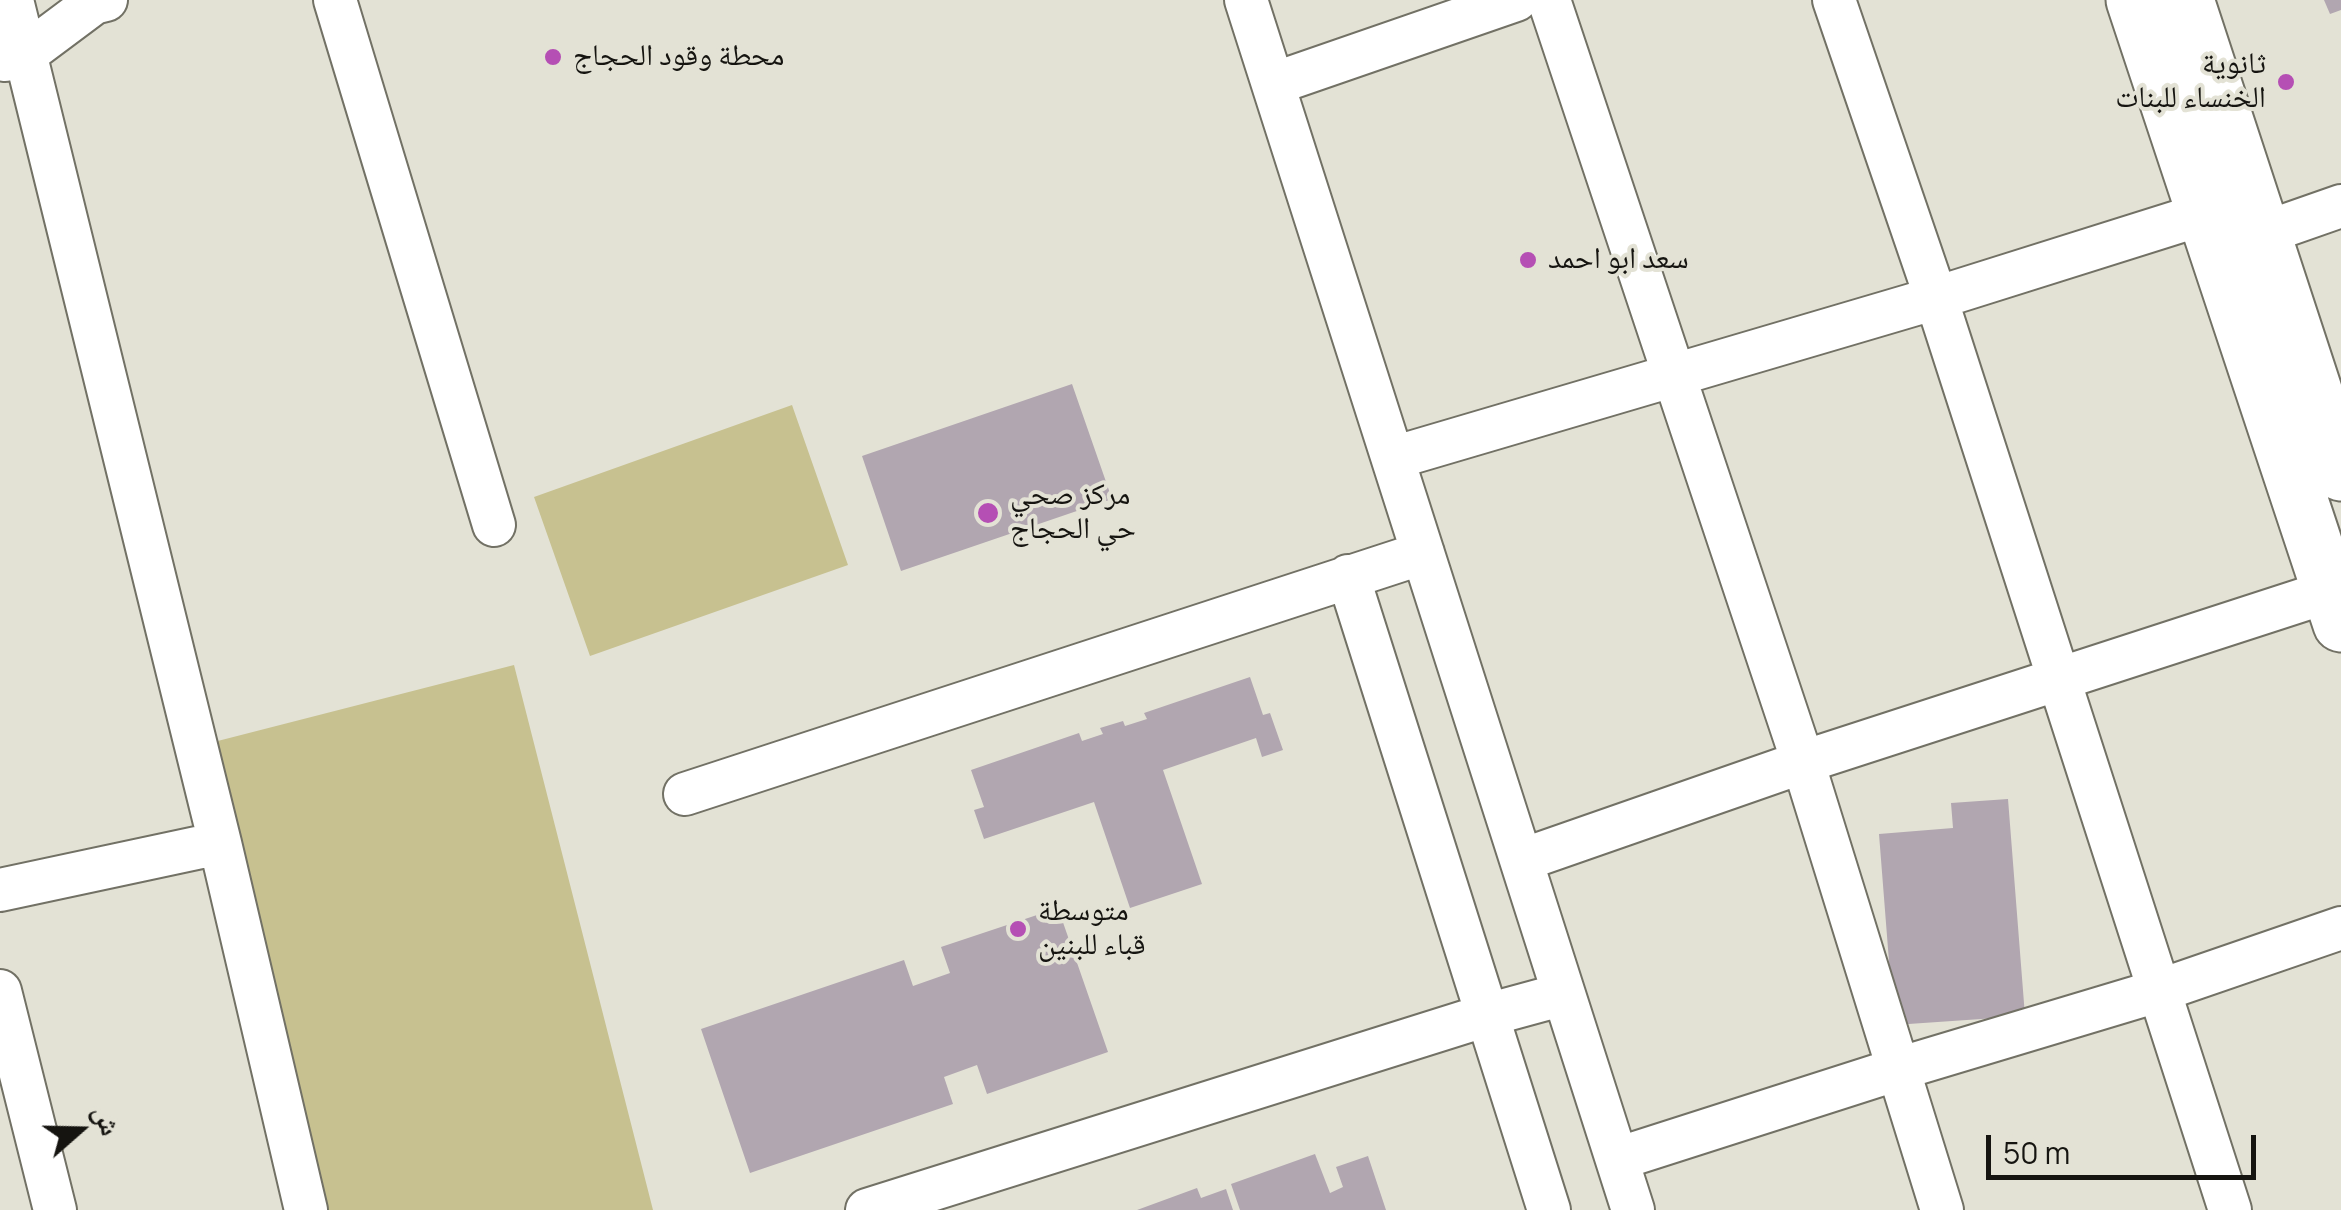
<!DOCTYPE html>
<html>
<head>
<meta charset="utf-8">
<style>
  body { margin:0 }
  #map { position:relative; width:2341px; height:1210px; overflow:hidden; background:#e3e2d5; font-family:Manrope,"Noto Naskh Arabic",sans-serif }
  canvas { display:block }
  .north { position:absolute; left:30px; top:1080px; width:100px; height:100px; -webkit-text-stroke:8px #e3e2d5; paint-order:stroke; rotate:70deg; font-size:28px; font-weight:700; line-height:40px; text-align:center; color:#151410 }
  .north::after { content:''; display:block; margin:auto; width:35px; height:45px; background:#151410; clip-path:polygon(50% 0,100% 100%,50% 72%,0 100%) }
  .scale { position:absolute; left:1986px; top:1135px; width:270px; height:45px; box-sizing:border-box; border:5px solid #151410; border-top:0; padding-left:12px; font-size:30px; line-height:35px; white-space:nowrap; color:#151410; -webkit-text-stroke:8px #e3e2d5; paint-order:stroke }
</style>
</head>
<body>
<div id="map">
<canvas width="2341" height="1210"></canvas>
<div class="north">ش</div>
<div class="scale">50 m</div>
</div>
<script>
const ctx = document.querySelector('canvas').getContext('2d');
ctx.lineJoin = 'round';
function fill(path, color) { ctx.fillStyle = color; ctx.fill(path, 'evenodd'); }
const toPath = rows => new Path2D(rows.map(r => 'M' + r).join(''));
function trace(path, color, width, dash) { ctx.strokeStyle = color; ctx.lineWidth = width; ctx.lineCap = dash ? 'butt' : 'round'; ctx.setLineDash(dash || []); ctx.stroke(path); }
function drawText(font, color, halo, rows, align = 'center') {
  ctx.font = font + ' Manrope,"Noto Naskh Arabic",sans-serif'; ctx.lineWidth = 8; ctx.setLineDash([]); ctx.textBaseline = 'middle'; ctx.strokeStyle = halo; ctx.fillStyle = color; for (const [text, x, y, turn = 0] of rows) {
    ctx.save(); ctx.translate(x, y); ctx.rotate((+turn || 0) * Math.PI / 180); ctx.textAlign = isNaN(turn) ? turn : align; if (halo) ctx.strokeText(text, 0, 0); ctx.fillText(text, 0, 0); ctx.restore();
  }
}
const green = toPath([
  [792,405,848,565,590,656,534,497],
  [514,665,653,1210,326,1210,206,744]
]);
const building = toPath([
  [2324,0,2341,0,2341,10,2330,14],
  [1072,384,1112,499,901,571,862,456],
  [1250,677,1263,715,1270,713,1283,750,1262,757,1256,738,1163,770,1202,884,1130,908,1094,802,984,839,974,810,984,807,971,770,1079,733,1082,741,1103,734,1100,728,1123,721,1125,726,1147,719,1144,713],
  [2008,799,2025,1016,1894,1025,1879,834,1953,828,1951,803],
  [1058,908,1108,1052,987,1094,977,1065,944,1077,953,1104,750,1173,701,1029,904,960,913,986,950,973,941,947],
  [1315,1154,1330,1193,1343,1187,1336,1167,1368,1156,1386,1210,1240,1210,1231,1184],
  [1197,1188,1201,1198,1226,1189,1233,1210,1137,1210]
]);
const minor = toPath([
  [12,0,220,843,306,1210],
  [335,0,494,525],
  [1246,0,1633,1210],
  [1549,0,1803,762,1942,1210],
  [1834,0,1936,298,2230,1210],
  [5,60,27,53,94,3,106,0],
  [1273,84,1516,0],
  [2261,234,2341,206],
  [1393,458,1936,298,2203,214],
  [1348,576,1549,1210],
  [685,794,1423,553],
  [1522,860,1803,762,2330,591],
  [0,890,220,843],
  [0,991,55,1210],
  [1617,1159,1898,1069,2161,990,2341,928],
  [867,1210,1487,1015,1564,994]
]);
const secondary = toPath([
  [2134,0,2341,624],
  [2186,0,2341,473]
]);
const markers = [
  [553,57,10,"#b54fb4"],
  [2286,82,10,"#b54fb4"],
  [1528,260,10,"#b54fb4"],
  [988,513,12,"#b54fb4"],
  [1018,929,10,"#b54fb4"]
];
const poiNames = [
  ["محطة وقود الحجاج",573,57],
  ["ثانوية",2266,65,"right"],
  ["الخنساء للبنات",2266,99,"right"],
  ["سعد ابو احمد",1548,260],
  ["مركز صحي",1010,496],
  ["حي الحجاج",1010,530],
  ["متوسطة",1038,912],
  ["قباء للبنين",1038,946]
];
fill(green, '#c7c190');
fill(building, '#b1a6b0');
trace(minor, '#727165', 46);
trace(secondary, '#727165', 59);
trace(minor, '#fff', 42);
trace(secondary, '#fff', 55);
for (const [x, y, r, color] of markers) { const dot = new Path2D(); dot.arc(x, y, r, 0, 2 * Math.PI); ctx.fillStyle = color; ctx.fill(dot); trace(dot, '#e3e2d5', 4); }
drawText('30px', '#151410', '#e3e2d5', poiNames, 'left');
</script>
</body>
</html>
